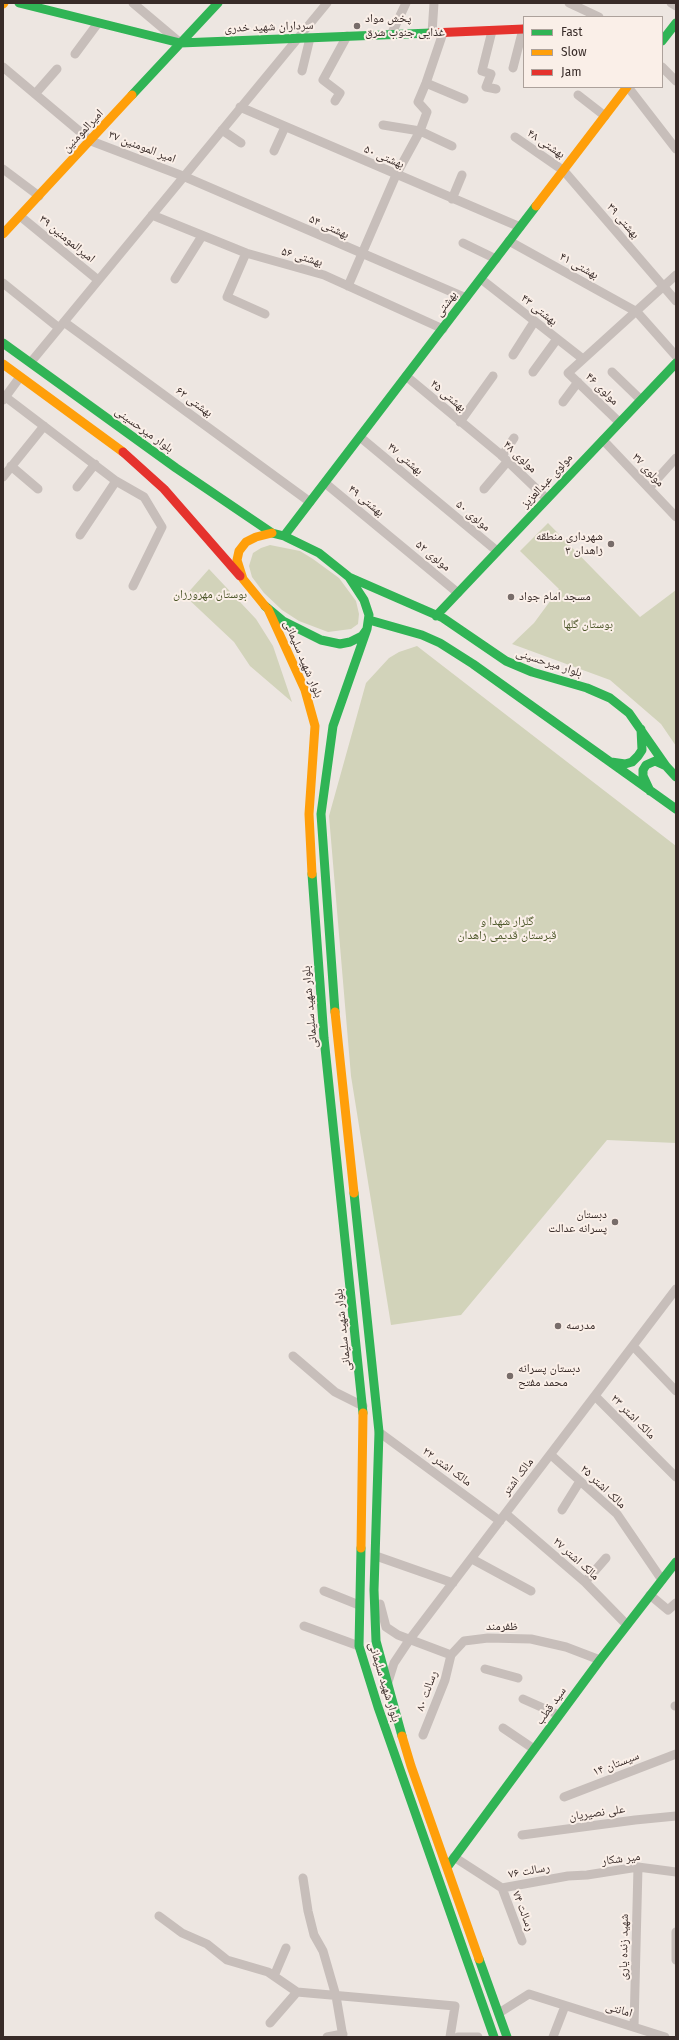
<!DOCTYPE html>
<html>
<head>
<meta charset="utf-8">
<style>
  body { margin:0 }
  #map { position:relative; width:679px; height:2040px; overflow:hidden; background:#ede6e1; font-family:"Fira Sans",sans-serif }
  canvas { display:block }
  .frame { position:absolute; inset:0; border:4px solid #382b28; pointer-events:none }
  .legend { position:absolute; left:523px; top:16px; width:140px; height:72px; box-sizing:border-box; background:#faefe8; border:1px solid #aca19b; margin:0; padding:5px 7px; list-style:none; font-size:12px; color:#382b28 }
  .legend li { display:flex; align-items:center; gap:8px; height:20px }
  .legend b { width:20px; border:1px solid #aca19b }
</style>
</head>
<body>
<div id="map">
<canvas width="679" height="2040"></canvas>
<div class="frame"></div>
<ul class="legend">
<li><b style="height:5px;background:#30b455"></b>Fast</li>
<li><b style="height:5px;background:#ff9f0a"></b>Slow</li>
<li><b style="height:5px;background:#e5322d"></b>Jam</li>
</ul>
</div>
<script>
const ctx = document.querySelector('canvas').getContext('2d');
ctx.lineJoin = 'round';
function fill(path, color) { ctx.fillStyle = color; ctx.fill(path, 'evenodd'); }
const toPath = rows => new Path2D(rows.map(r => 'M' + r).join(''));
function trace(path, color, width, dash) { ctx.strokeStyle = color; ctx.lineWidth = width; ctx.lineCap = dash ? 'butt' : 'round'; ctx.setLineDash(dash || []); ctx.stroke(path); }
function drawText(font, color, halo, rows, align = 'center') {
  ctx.font = font + ' "Fira Sans","Noto Naskh Arabic",sans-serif'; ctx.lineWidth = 4; ctx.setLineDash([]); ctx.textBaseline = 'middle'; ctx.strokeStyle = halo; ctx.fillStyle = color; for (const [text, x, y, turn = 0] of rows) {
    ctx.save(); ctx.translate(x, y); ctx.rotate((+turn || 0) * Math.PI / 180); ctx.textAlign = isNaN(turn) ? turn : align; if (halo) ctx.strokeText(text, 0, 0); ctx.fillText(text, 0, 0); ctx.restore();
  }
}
const green = toPath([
  [548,523,640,617,676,590,676,746,661,724,610,680,512,644,534,623,559,589,520,551],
  [270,545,300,551,313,559,339,578,356,601,359,614,358,624,351,629,328,632,299,621,282,610,264,593,252,577,249,566,253,553,261,548],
  [209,569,256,619,273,646,292,702,250,666,234,642,185,596],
  [417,646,676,846,676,1143,607,1140,461,1315,391,1325,351,1076,329,816,366,683,389,658,399,652]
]);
const street = toPath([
  [133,3,178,41],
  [569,3,599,17],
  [671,3,676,6],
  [492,31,482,71,491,74,486,87,496,89],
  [432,33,434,3],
  [391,35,406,3],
  [75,54,98,23],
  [3,67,91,141,183,176,466,298],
  [662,67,676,81],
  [513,68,523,29],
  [302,71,310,38],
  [426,83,464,99],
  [628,87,676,149],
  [35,94,57,69],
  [578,95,605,116],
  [335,101,340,93,323,80,347,36],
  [240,107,520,227],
  [383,125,420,131,452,146],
  [222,130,241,143],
  [515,137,564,171,676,301],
  [274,151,285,127],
  [3,169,39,196],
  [452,199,462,175],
  [152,215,246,253,324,275,443,329],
  [20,216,98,280],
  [509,241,637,312,676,356],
  [463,243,496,259],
  [246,253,227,297,265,314],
  [175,279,202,236],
  [481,279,583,359],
  [3,283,59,328],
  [348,286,396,175,420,131,427,112,418,102,426,83,443,33],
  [64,322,310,502],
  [513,355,534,322],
  [31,362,327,3],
  [533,372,557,339],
  [612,372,641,400],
  [406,376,500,454,547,499],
  [3,395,116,481,144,497,162,527,133,586],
  [3,400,20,377],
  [563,402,578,382],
  [460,422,493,376],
  [619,422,568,373,676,275],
  [360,437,497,551],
  [603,440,676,517],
  [502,456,514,438],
  [11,466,38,489],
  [3,477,44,426],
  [325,483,458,593],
  [77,487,95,464],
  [649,488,676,458],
  [484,489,507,462],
  [80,535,116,481],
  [633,1346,676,1391],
  [293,1356,335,1392,363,1406],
  [595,1396,676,1477],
  [379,1432,500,1521],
  [551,1455,617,1514,662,1580],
  [562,1510,580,1481],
  [506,1514,585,1582,627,1625],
  [376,1556,453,1583],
  [472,1559,531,1591],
  [585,1582,606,1558],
  [324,1591,359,1605],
  [650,1595,668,1610,676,1603],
  [380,1604,386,1627,398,1635,451,1655,464,1641,488,1638,531,1639,566,1647,600,1660],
  [304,1626,359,1646],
  [485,1669,518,1678],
  [388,1682,394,1663,410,1639,676,1289],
  [523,1699,559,1715],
  [675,1706,676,1706],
  [503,1728,534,1749],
  [423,1735,445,1680,451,1655],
  [564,1797,676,1754],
  [522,1835,635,1820,676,1816],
  [454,1857,502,1888,568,1876,587,1875,638,1867,676,1872],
  [303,1878,308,1911,314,1935,323,1951,336,1996,343,2037],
  [502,1888,522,1941],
  [159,1916,182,1933,207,1944,227,1960,268,1972,297,1992,455,2006,450,2037],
  [676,1932,676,1960],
  [274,1976,286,1948],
  [499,2013,529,1994,665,2037],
  [270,2023,297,1992],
  [634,2027,638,1867],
  [327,2037,343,2034],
  [458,2037,478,2037],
  [553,2037,565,2006]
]);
const fast = toPath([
  [19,3,180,43,431,33],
  [662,41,676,23],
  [132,95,218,3],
  [3,343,176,468,272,533],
  [284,536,536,206],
  [349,577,443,618,506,661,532,672,587,688,610,698,629,713,666,766,676,777],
  [265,606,283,621,321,640,340,644,350,642,362,636,367,629,369,615,364,600,349,577,319,553,284,536,272,533],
  [436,616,676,363],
  [369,620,422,635,440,643,473,664,676,809],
  [611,762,625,764,632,762,638,756,642,750,641,729],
  [650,791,643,776,643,770,646,765,655,761,666,766],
  [312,874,324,1038,363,1413],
  [335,1012,321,814,333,726,367,629],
  [354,1193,379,1432,374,1590,376,1641,402,1736],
  [361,1548,359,1646,378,1707,494,2037],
  [448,1866,600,1660,676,1562],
  [479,1959,507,2037]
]);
const slow = toPath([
  [3,4,4,3],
  [536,206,627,87],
  [3,234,132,95],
  [3,364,123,452],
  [265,606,243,579,237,560,239,551,246,542,256,537,272,533],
  [268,609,305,690,315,726,309,814,312,874],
  [335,1012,354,1193],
  [361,1548,363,1413],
  [402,1736,411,1766,479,1959]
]);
const jam = toPath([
  [431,33,524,29],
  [123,452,164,489,240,576]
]);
const markers = [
  [357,26,4,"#776c69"],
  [611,544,4,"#776c69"],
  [511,597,4,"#776c69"],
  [615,1222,4,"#776c69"],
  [558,1326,4,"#776c69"],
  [510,1376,4,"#776c69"]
];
const poiNames = [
  ["پخش مواد",365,19],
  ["غذایی جنوب شرق",365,33],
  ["شهرداری منطقه",603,537,"right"],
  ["۳ زاهدان",603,551,"right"],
  ["مسجد امام جواد",519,597],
  ["دبستان",607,1215,"right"],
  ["پسرانه عدالت",607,1229,"right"],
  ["مدرسه",566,1326],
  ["دبستان پسرانه",518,1369],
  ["محمد مفتح",518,1383]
];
const streetNames = [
  ["سرداران شهید خدری",269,27,-2],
  ["امیرالمومنین",83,131,-47],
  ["بهشتی ۴۸",546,144,34],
  ["امیر المومنین ۳۷",142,147,21],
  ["بهشتی ۵۰",384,157,23],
  ["بهشتی ۳۹",623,221,49],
  ["بهشتی ۵۴",329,227,24],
  ["امیرالمومنین ۳۹",67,239,39],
  ["بهشتی ۵۶",302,257,16],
  ["بهشتی ۴۱",579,266,29],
  ["بهشتی",446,304,-53],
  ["بهشتی ۴۳",539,310,38],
  ["مولوی ۴۶",602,389,44],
  ["بهشتی ۴۵",448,396,40],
  ["بهشتی ۶۲",194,402,36],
  ["بلوار میرحسینی",144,430,36],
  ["مولوی ۴۸",520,457,43],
  ["بهشتی ۴۷",405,459,40],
  ["مولوی ۳۷",648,470,47],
  ["مولوی عبدالعزیز",547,481,-47],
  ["بهشتی ۴۹",366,501,39],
  ["مولوی ۵۰",473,516,40],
  ["مولوی ۵۲",433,556,39],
  ["بلوار شهید سلیمانی",303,659,67],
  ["بلوار میرحسینی",549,663,18],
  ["بلوار شهید سلیمانی",310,1007,-95],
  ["بلوار شهید سلیمانی",343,1330,-96],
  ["مالک اشتر ۲۳",633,1417,45],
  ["مالک اشتر ۲۲",447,1467,36],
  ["مالک اشتر",518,1477,-53],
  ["مالک اشتر ۲۵",603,1487,43],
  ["مالک اشتر ۲۷",576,1559,42],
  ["ظفرمند",502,1627],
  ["بلوار شهید سلیمانی",384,1682,73],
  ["رسالت ۸۰",427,1691,-70],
  ["سید قطب",551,1706,-54],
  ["سیستان ۱۴",616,1764,-21],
  ["علی نصیریان",597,1813,-8],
  ["میر شکار",621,1859,-7],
  ["رسالت ۷۶",529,1871,-10],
  ["رسالت ۷۴",523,1911,69],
  ["شهید زنده یاری",624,1947,-89],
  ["امانتی",619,2010,17]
];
const parkNames = [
  ["بوستان مهرورزان",210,595],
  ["بوستان گلها",588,625],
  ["گلزار شهدا و",507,922],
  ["قبرستان قدیمی زاهدان",507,936]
];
fill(green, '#d2d3ba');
trace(street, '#c7beba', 9);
trace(fast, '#30b455', 9);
trace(slow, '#ff9f0a', 9);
trace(jam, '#e5322d', 9);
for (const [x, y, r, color] of markers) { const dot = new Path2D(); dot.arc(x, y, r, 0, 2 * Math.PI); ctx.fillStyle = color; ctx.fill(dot); trace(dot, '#faefe8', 1.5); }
drawText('12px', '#382b28', '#faefe8', poiNames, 'left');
drawText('12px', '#382b28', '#faefe8', streetNames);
drawText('12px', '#4d572a', '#faefe8', parkNames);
</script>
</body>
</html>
